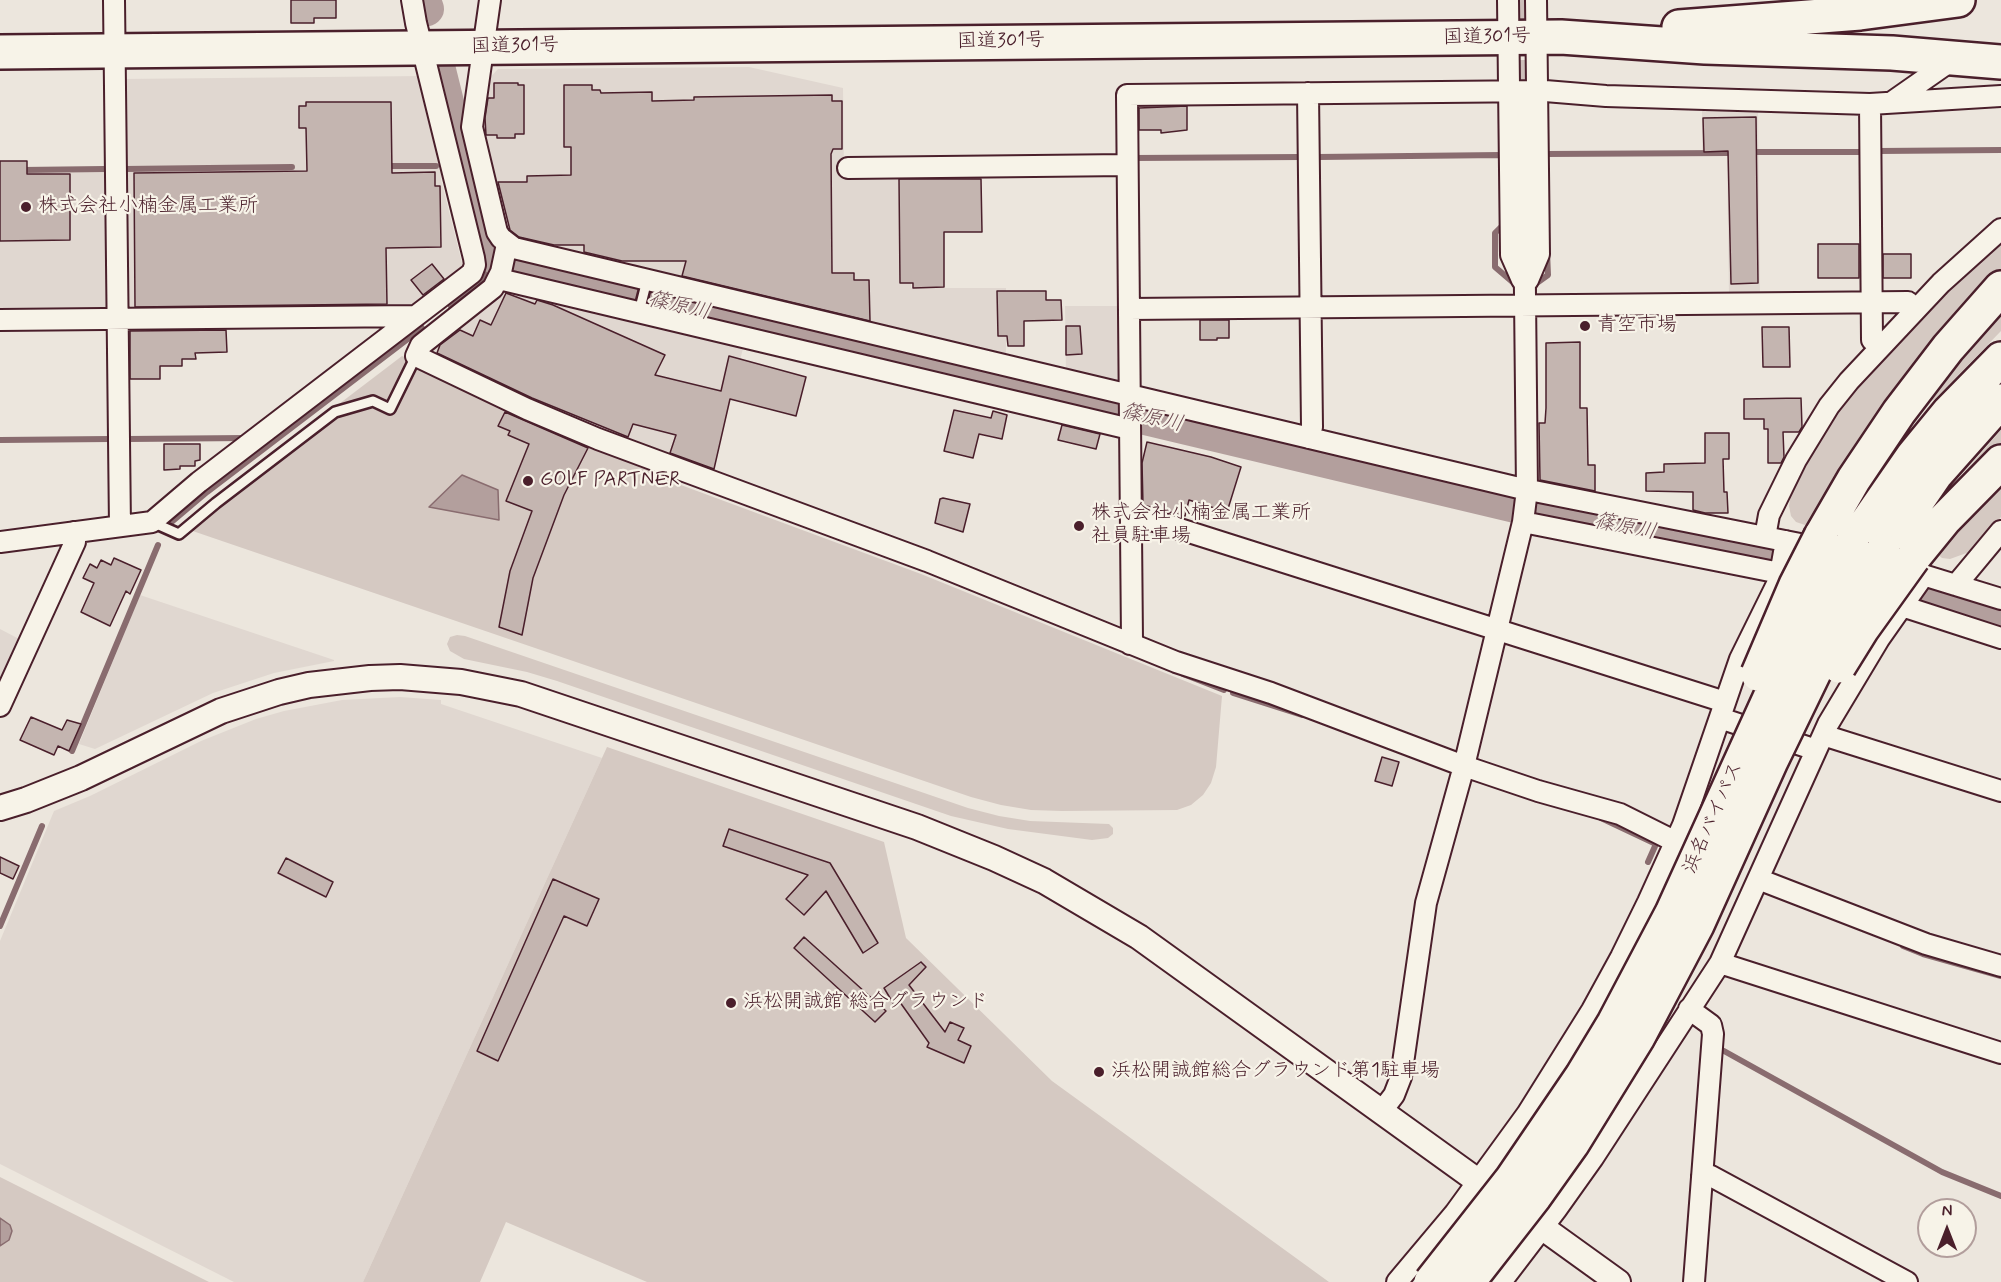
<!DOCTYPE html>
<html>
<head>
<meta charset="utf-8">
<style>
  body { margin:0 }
  #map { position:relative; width:2001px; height:1282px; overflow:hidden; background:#ece6dd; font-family:Mynerve,sans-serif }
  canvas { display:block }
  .north { position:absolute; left:1917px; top:1198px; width:60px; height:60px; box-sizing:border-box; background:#f7f3e8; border:2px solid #b29e9c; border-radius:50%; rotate:0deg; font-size:16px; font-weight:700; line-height:24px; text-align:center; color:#4a1f2b }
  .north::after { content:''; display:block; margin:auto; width:21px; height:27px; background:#4a1f2b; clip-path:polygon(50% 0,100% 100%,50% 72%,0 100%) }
</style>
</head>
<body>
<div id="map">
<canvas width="2001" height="1282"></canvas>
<div class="north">N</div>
</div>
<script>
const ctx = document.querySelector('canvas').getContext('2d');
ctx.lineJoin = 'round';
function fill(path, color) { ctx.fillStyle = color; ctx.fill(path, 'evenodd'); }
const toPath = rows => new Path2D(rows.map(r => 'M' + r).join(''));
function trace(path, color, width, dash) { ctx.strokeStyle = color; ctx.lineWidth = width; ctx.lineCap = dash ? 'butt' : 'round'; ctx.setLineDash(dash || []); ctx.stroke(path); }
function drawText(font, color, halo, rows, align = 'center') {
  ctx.font = font + ' Mynerve,"Klee One",sans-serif'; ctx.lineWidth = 4.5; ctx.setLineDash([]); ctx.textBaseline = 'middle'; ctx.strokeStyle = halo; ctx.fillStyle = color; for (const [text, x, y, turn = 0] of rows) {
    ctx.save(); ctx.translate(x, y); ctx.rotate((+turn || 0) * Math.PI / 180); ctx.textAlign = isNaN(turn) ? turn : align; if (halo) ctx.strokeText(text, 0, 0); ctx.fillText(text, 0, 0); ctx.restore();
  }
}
const built = toPath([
  [749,67,843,88,844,173,910,173,911,288,1006,288,1006,359,512,241,504,234,478,127,485,83,498,69],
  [423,76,444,161,441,180,464,271,412,311,124,309,122,79],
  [1702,104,1758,106,1760,296,1729,296,1727,152,1702,152],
  [108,170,110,309,0,314,0,171],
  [509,288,744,344,713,473,566,417,430,354,430,349],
  [1065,306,1121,306,1122,382,1118,385,1066,373],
  [140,595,334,660,334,661,274,673,213,693,95,749,79,744],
  [0,629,21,640,0,685],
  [400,697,441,700,441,704,602,758,363,1282,234,1282,0,1164,0,941,54,811,90,796,201,741,256,719,284,711,342,700]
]);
const green = toPath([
  [2001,240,2001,274,1813,523,1805,525,1796,522,1791,516,1789,506,1792,486,1803,464,1836,411,1855,386,1947,289],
  [2001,303,2001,331,1934,400,1926,401],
  [402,356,490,398,664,470,662,478,921,574,1222,696,1216,767,1211,783,1203,795,1191,805,1177,810,1062,811,1031,810,1001,805,971,797,181,527,213,500],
  [2001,430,2001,449,1954,490,1954,484],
  [2001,476,2001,517,1972,551,1950,559,1942,558,1937,554],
  [457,635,465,636,968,808,999,816,1030,821,1109,824,1113,828,1113,834,1108,838,1092,840,1008,829,951,816,557,681,527,672,464,659,450,651,447,644,450,637],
  [607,747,884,842,906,938,1052,1081,1329,1282,647,1282,506,1222,480,1282,363,1282],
  [0,1177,209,1282,0,1282]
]);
const water = toPath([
  [462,475,498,490,499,520,429,507,462,475],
  [0,1218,10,1225,12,1231,9,1240,0,1246,0,1218]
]);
const stream = toPath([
  [1879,151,2001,150],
  [1756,152,1862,152],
  [1318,157,1501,155,1501,160],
  [1134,158,1301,157],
  [1546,161,1546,154,1728,153],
  [384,166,436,166],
  [125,169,292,167],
  [22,170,105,169],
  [1502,221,1502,226,1495,233,1495,267,1516,285],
  [1534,290,1534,285,1548,275,1547,252],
  [451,306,483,280,489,267,488,249],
  [128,439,247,438],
  [0,440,110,439],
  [1537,501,1537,510],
  [168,525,207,492,422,328],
  [1183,674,1224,690],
  [1233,693,1302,715],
  [72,751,158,545],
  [1601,818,1656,844,1648,862],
  [0,926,42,826],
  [1903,946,1923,954,2001,976],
  [1724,1051,1942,1172,2001,1196]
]);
const river = toPath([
  [424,0,427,9],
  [439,70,481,239,488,249,496,258,518,269,1515,506,1820,567],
  [1878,580,2001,619]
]);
const building = toPath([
  [291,0,336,0,336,18,314,18,314,23,291,23,291,0],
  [494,83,518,83,518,85,524,85,524,134,515,134,515,138,497,138,497,135,486,135,485,118,488,98,494,98,494,83],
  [564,85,592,85,592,90,600,90,601,93,652,92,652,101,694,100,694,97,832,95,832,101,842,101,842,149,833,149,831,154,832,273,854,273,854,280,869,280,870,321,682,276,686,261,622,261,584,252,584,245,554,245,519,237,510,230,498,182,527,182,527,176,571,175,571,147,564,147,564,85],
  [306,102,391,102,392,173,435,172,435,186,440,186,441,247,386,248,387,304,135,307,134,173,307,171,306,128,299,128,299,106,306,106,306,102],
  [1187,106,1187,130,1161,133,1161,130,1139,130,1139,108,1187,106],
  [1756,117,1758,283,1731,284,1728,151,1704,152,1703,118,1756,117],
  [0,161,27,161,27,174,70,174,70,240,0,241,0,161],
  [899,179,981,179,982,232,944,232,944,287,913,288,913,283,900,283,899,179],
  [1818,244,1859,244,1859,278,1818,278,1818,244],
  [1883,254,1911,254,1911,278,1883,278,1883,254],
  [432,264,444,279,423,295,411,280,432,264],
  [997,291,1046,291,1046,300,1061,300,1062,320,1024,321,1024,346,1008,346,1007,336,998,336,997,291],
  [506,293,535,304,537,300,553,305,665,355,655,375,721,391,729,356,806,377,796,416,730,399,714,469,670,453,676,435,633,424,628,437,532,398,437,353,440,345,460,330,473,336,480,320,491,325,506,293],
  [1200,320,1229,320,1229,338,1217,338,1217,340,1200,340,1200,320],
  [1066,326,1080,326,1082,354,1066,355,1066,326],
  [1762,327,1789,327,1790,367,1763,367,1762,327],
  [226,330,227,352,195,353,196,359,182,359,182,366,160,366,160,379,130,379,130,331,226,330],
  [1580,342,1580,408,1587,408,1588,465,1595,465,1595,491,1540,480,1539,423,1545,423,1546,408,1546,343,1580,342],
  [1801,398,1802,427,1799,432,1783,432,1784,457,1781,463,1768,463,1768,429,1764,429,1764,419,1744,419,1744,399,1801,398],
  [954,410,991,418,993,411,1007,415,1002,439,979,434,973,458,944,451,954,410],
  [505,412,588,448,564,495,533,578,522,635,499,627,510,571,532,511,506,501,529,444,508,435,510,431,498,426,505,412],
  [1062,425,1100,434,1096,449,1058,440,1062,425],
  [1705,433,1729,433,1729,459,1723,459,1724,492,1727,492,1728,513,1705,513,1693,510,1693,492,1646,491,1646,473,1664,472,1664,464,1705,463,1705,433],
  [1147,442,1211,457,1241,467,1227,512,1189,500,1185,516,1143,505,1142,463,1147,442],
  [164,444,200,444,200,460,195,461,195,466,180,466,180,469,164,470,164,444],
  [943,498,970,504,963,532,935,523,940,499,943,498],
  [114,558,141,570,130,594,126,591,110,626,81,612,94,583,83,578,90,564,97,568,101,560,111,565,114,558],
  [31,717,62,730,67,720,81,724,69,751,58,746,54,755,20,740,31,717],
  [1382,757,1399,762,1392,786,1375,781,1382,757],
  [729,829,830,863,878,943,863,953,826,891,804,915,786,899,808,875,723,846,729,829],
  [0,857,19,866,13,879,0,873,0,857],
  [286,858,333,882,326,897,278,873,286,858],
  [553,879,599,899,587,926,564,916,498,1061,477,1051,553,879],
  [804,937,886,1011,875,1022,794,948,804,937],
  [921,962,926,967,909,985,945,1032,950,1022,964,1028,958,1040,971,1046,964,1063,927,1047,929,1043,897,998,893,1003,884,988,921,962]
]);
const minorTunnel = toPath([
  [1522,0,1523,102]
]);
const service = toPath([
  [639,312,647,280],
  [152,522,179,534,216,503,335,412,373,401,390,409,416,356]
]);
const minor = toPath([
  [114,0,120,526],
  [490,0,472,127,497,232,501,238,514,248,1519,488,1825,549],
  [1508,0,1511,255,1522,280],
  [1308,93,1312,427,1309,438],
  [1892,102,1955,58],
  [1870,104,1872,340,1880,346],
  [848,168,1127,165],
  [507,244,501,272,493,288,421,345,416,356,527,409,598,439,927,561,1176,662,1271,693,1464,766,1538,791,1620,814,1676,842],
  [499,279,1130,429],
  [1528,280,1539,254,1536,0],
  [1129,309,1908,302,1916,309],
  [0,320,416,316],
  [1131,518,1145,518,1725,702],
  [1523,522,1780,573],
  [1765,537,1769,515,1796,460,1829,406,1849,381,1941,283,2001,229],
  [0,542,152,522,199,482,472,273,475,265,474,258,416,23,412,0],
  [1897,567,2001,599],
  [1956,585,2001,531],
  [1902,606,2001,638],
  [1130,644,1132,640,1127,95,1545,91,1606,96,1870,104,2001,96],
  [0,706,75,542,74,532],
  [1720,718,1816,750],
  [1823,735,2001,791],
  [1758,879,1926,944,2001,966],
  [1720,963,2001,1053],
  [1689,1009,1711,1025,1713,1034,1694,1282],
  [1381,1112,1394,1095,1401,1077,1426,903,1464,766,1523,522,1527,490,1523,102],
  [1702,1176,1711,1176,1907,1282],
  [1397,1282,1455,1213,1527,1114,1592,1010,1621,957,1648,902,1683,825,1740,659,1779,580,1786,541],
  [1501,1282,1556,1210,1593,1158,1720,963,1828,724,1879,639,1924,575]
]);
const tertiary = toPath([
  [0,808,26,800,81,778,221,711,279,692,309,685,370,678,400,677,461,682,521,694,917,827,994,858,1044,881,1139,937,1618,1282]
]);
const trunk = toPath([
  [1679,27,1860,13,1958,0],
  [0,52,1561,37,1705,47,1892,53,2001,62]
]);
const motorway = toPath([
  [1821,536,1854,479,1899,412,1948,348,2001,288],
  [1852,544,1913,456,1949,412,2001,359],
  [1883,551,1936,474,2001,401],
  [1913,558,1944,520,2001,462]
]);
const motorwayBridge = toPath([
  [1839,666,1862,629,1913,558],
  [1758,674,1796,585,1821,536],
  [1431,1282,1512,1179,1582,1076,1614,1023,1672,913,1793,647,1852,544],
  [1468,1282,1535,1196,1572,1144,1638,1037,1697,925,1771,761,1820,660,1846,612,1883,551]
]);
const markers = [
  [26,207,6,"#4a1f2b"],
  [1585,326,6,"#4a1f2b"],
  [528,481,6,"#4a1f2b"],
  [1079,526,6,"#4a1f2b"],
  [731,1003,6,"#4a1f2b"],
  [1099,1072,6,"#4a1f2b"]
];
const streetNames = [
  ["国道301号",1487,38,-1],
  ["国道301号",1001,42,-1],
  ["国道301号",515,47,-1],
  ["浜名バイパス",1714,818,-66]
];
const poiNames = [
  ["株式会社小楠金属工業所",38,207],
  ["青空市場",1597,326],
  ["GOLF PARTNER",540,481],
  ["株式会社小楠金属工業所",1091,514],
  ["社員駐車場",1091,537],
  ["浜松開誠館 総合グラウンド",743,1003],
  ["浜松開誠館総合グラウンド第1駐車場",1111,1072]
];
const waterNames = [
  ["篠原川",679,307,13],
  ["篠原川",1152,419,13],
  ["篠原川",1625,528,11]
];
fill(built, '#e0d7d0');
fill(green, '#d5c9c2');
fill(water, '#b39f9d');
trace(water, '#896c6f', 1.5);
trace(stream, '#896c6f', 6);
trace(river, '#b39f9d', 34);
fill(building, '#c4b5b0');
trace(building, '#4a1f2b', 1.5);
trace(minorTunnel, '#ccbeb9', 20, [20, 10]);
trace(service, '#4a1f2b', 14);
trace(minor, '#4a1f2b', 24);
trace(tertiary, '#4a1f2b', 28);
trace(trunk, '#4a1f2b', 38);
trace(motorway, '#4a1f2b', 38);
trace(service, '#f7f3e8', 9);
trace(minor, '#f7f3e8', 20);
trace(tertiary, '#f7f3e8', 24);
trace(trunk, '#f7f3e8', 33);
trace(motorway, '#f7f3e8', 33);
trace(motorwayBridge, '#4a1f2b', 38, []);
trace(motorwayBridge, '#f7f3e8', 33);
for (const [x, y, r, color] of markers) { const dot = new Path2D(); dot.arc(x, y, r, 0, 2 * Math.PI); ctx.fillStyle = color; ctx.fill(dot); trace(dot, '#f7f3e8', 2); }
drawText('20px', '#4a1f2b', '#f7f3e8', streetNames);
drawText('20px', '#4a1f2b', '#f7f3e8', poiNames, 'left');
drawText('italic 21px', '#6f4c53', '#f7f3e8', waterNames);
</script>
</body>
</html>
